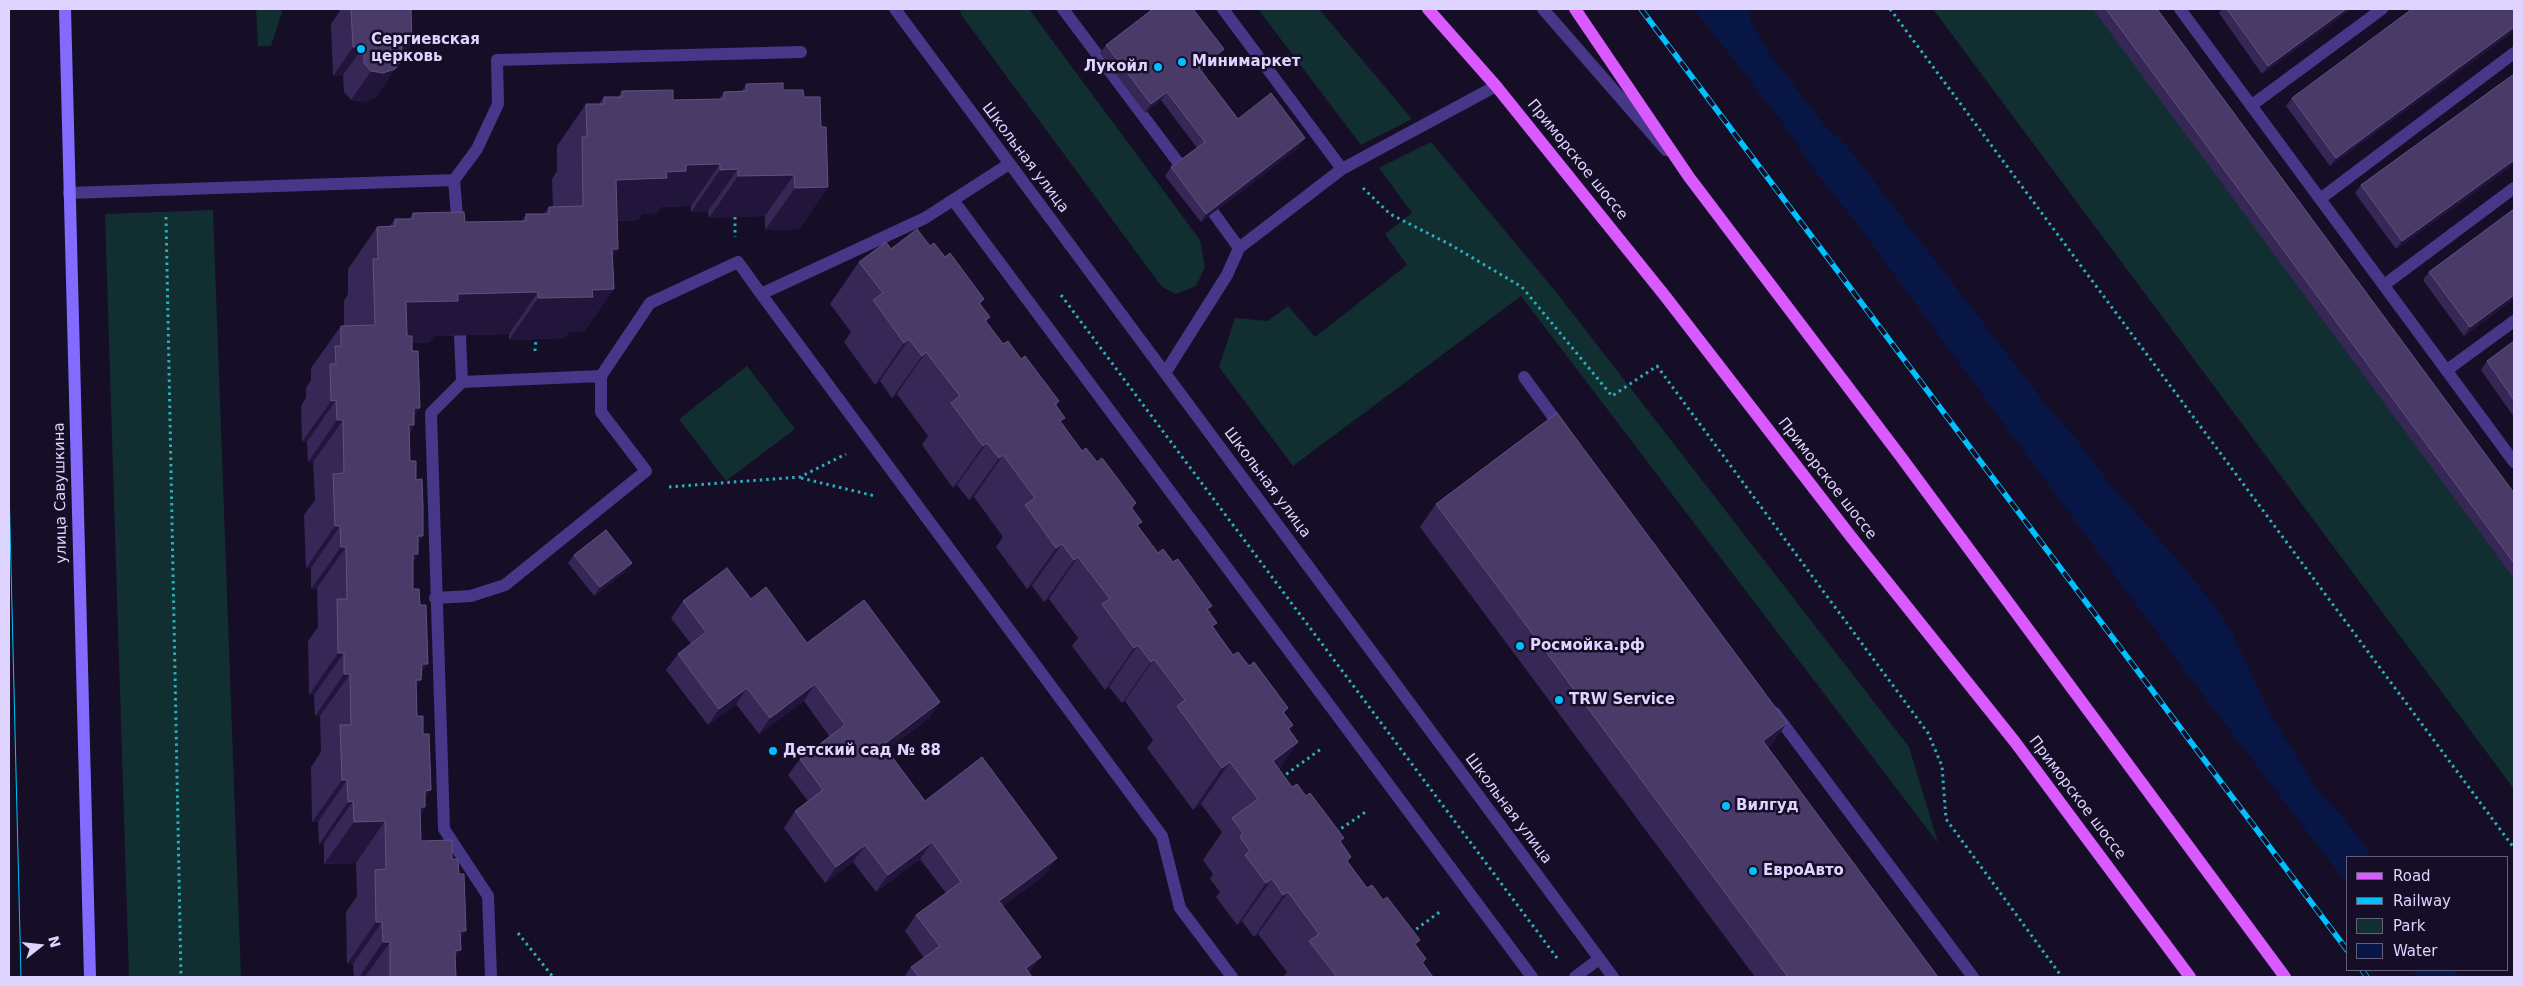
<!DOCTYPE html>
<html>
<head>
<meta charset="utf-8">
<style>
  body { margin:0 }
  #map { position:relative; width:2523px; height:986px; overflow:hidden; background:#160e27; font-family:"DejaVu Sans",sans-serif }
  canvas { display:block }
  .frame { position:absolute; inset:0; border:10px solid #dfd4ff; pointer-events:none }
  .legend { position:absolute; left:2346px; top:856px; width:162px; height:115px; box-sizing:border-box; background:#160e27; border:1px solid #665d7d; margin:0; padding:6px 9px; list-style:none; font-size:15px; color:#dfd4ff }
  .legend li { display:flex; align-items:center; gap:10px; height:25px }
  .legend b { width:25px; border:1px solid #665d7d }
  .north { position:absolute; left:15px; top:921px; width:50px; height:50px; -webkit-text-stroke:4px #160e27; paint-order:stroke; rotate:74deg; font-size:14px; font-weight:700; line-height:20px; text-align:center; color:#dfd4ff }
  .north::after { content:''; display:block; margin:auto; width:18px; height:22px; background:#dfd4ff; clip-path:polygon(50% 0,100% 100%,50% 72%,0 100%) }
</style>
</head>
<body>
<div id="map">
<canvas width="2523" height="986"></canvas>
<div class="frame"></div>
<ul class="legend">
<li><b style="height:6px;background:#d95bff"></b>Road</li>
<li><b style="height:6px;background:#00c1ff"></b>Railway</li>
<li><b style="height:14px;background:#112e31"></b>Park</li>
<li><b style="height:14px;background:#081646"></b>Water</li>
</ul>
<div class="north">N</div>
</div>
<script>
const ctx = document.querySelector('canvas').getContext('2d');
ctx.lineJoin = 'round';
function fill(path, color) { ctx.fillStyle = color; ctx.fill(path, 'evenodd'); }
const toPath = rows => new Path2D(rows.map(r => 'M' + r).join(''));
function trace(path, color, width, dash) { ctx.strokeStyle = color; ctx.lineWidth = width; ctx.lineCap = dash ? 'butt' : 'round'; ctx.setLineDash(dash || []); ctx.stroke(path); }
function drawText(font, color, halo, rows, align = 'center') {
  ctx.font = font + ' "DejaVu Sans",sans-serif'; ctx.lineWidth = 5; ctx.setLineDash([]); ctx.textBaseline = 'middle'; ctx.strokeStyle = halo; ctx.fillStyle = color; for (const [text, x, y, turn = 0] of rows) {
    ctx.save(); ctx.translate(x, y); ctx.rotate((+turn || 0) * Math.PI / 180); ctx.textAlign = isNaN(turn) ? turn : align; if (halo) ctx.strokeText(text, 0, 0); ctx.fillText(text, 0, 0); ctx.restore();
  }
}
const green = toPath([
  [256,9,283,9,271,46,258,46],
  [959,9,1029,9,1200,240,1205,267,1196,286,1176,294,1162,287,962,16],
  [1258,9,1319,9,1412,119,1361,145],
  [1933,9,2094,9,2514,579,2514,789],
  [1431,142,1556,292,1909,747,1938,843,1521,296,1293,466,1219,367,1235,318,1268,321,1288,306,1315,337,1407,265,1385,234,1412,213,1379,168],
  [213,210,241,977,129,977,105,214],
  [747,366,795,429,726,481,679,419]
]);
const water = toPath([
  [1694,9,1748,9,1753,27,1769,53,1825,126,1847,146,2054,415,2075,437,2112,487,2176,558,2212,603,2231,630,2270,714,2319,793,2340,814,2360,839,2371,857,2347,857,2347,884,2194,683,1855,221,1811,166,1780,119],
  [2412,970,2455,970,2459,977,2417,977]
]);
const path = toPath([
  [1890,9,2514,848],
  [1363,188,1390,214,1449,244,1522,287,1612,396,1657,366,1928,733,1942,766,1946,819,2062,977],
  [166,217,181,977],
  [735,217,735,237],
  [1061,295,1557,958],
  [535,351,536,339],
  [801,478,875,496],
  [669,487,800,477,846,454],
  [1281,778,1321,749],
  [1336,832,1367,811],
  [518,933,553,977],
  [1411,933,1441,911]
]);
const service = toPath([
  [1063,9,1180,165],
  [1223,9,1342,169,1239,248],
  [2180,9,2514,462],
  [2252,105,2382,9],
  [1009,164,925,218,761,294,1162,836,1180,908,1232,977],
  [1342,169,1496,86],
  [454,180,477,149,498,104,497,60,801,52],
  [69,193,454,180,458,228],
  [2320,199,2514,53],
  [953,200,1532,977],
  [2384,285,2514,188],
  [460,335,462,382,601,376,650,303,738,262,761,294],
  [2447,370,2514,321],
  [1165,373,1227,275,1239,248,1213,212],
  [1524,377,1562,429],
  [462,382,431,413,444,829,488,896,491,977],
  [435,598,471,596,505,585,646,471,601,412,601,376],
  [1775,713,1973,977],
  [1575,977,1599,959]
]);
const minor = toPath([
  [1543,9,1666,150]
]);
const tertiary = toPath([
  [895,9,1613,977]
]);
const secondary = toPath([
  [65,9,90,977]
]);
const primary = toPath([
  [1428,9,1496,86,1665,296,1852,538,2015,742,2190,977],
  [1575,9,1689,177,1901,457,2285,977]
]);
const tram = toPath([
  [9,485,21,977]
]);
const rail = toPath([
  [1641,9,2347,950],
  [2362,970,2367,977]
]);
const wall = toPath([
  [340,9,411,9,412,44,375,98,363,102,351,100,344,92,343,75,333,76,331,24,340,11],
  [2093,9,2157,9,2514,493,2514,579],
  [2222,9,2351,9,2262,74,2219,13],
  [2514,9,2514,31,2330,166,2286,106,2292,98],
  [1106,45,1224,49,1218,58,1201,71,1238,119,1299,147,1201,222,1165,176,1171,167,1197,148,1161,100,1145,113,1100,53],
  [2514,74,2514,164,2396,249,2355,193,2361,185],
  [746,84,783,90,804,97,821,127,828,187,799,229,765,230,765,216,709,218,708,211,691,212,691,206,661,207,657,213,642,214,638,220,617,221,613,257,614,289,584,331,569,332,564,338,509,340,509,334,434,336,429,343,412,343,412,351,420,408,414,416,414,425,410,432,410,461,416,480,423,536,418,543,418,554,413,562,413,589,421,672,416,687,417,716,425,799,425,807,420,814,421,841,452,859,461,938,455,959,456,977,354,977,353,964,347,964,346,912,357,896,356,863,324,864,324,843,319,844,318,822,312,822,311,767,321,752,320,716,315,716,314,695,309,695,308,641,318,627,317,588,311,589,311,568,306,568,304,515,315,500,313,462,308,462,307,442,302,442,301,406,306,398,306,388,311,380,311,368,341,326,344,326,344,301,348,294,348,269,377,227,390,226,395,219,409,219,413,213,465,222,522,221,526,214,544,214,549,207,553,207,552,179,557,171,557,146,586,104,599,104,604,97,618,97,622,91,673,100,719,99,724,92,742,91],
  [2514,209,2514,299,2464,336,2423,280,2429,272],
  [930,246,945,257,984,299,980,304,990,317,986,322,1003,344,1021,359,1059,401,1056,406,1061,423,1082,451,1097,462,1136,503,1132,509,1138,527,1158,553,1209,611,1214,628,1233,655,1249,666,1288,708,1284,713,1293,725,1289,730,1279,770,1292,787,1341,843,1348,862,1367,888,1416,945,1426,959,1423,963,1433,977,1283,977,1287,972,1258,934,1254,937,1242,921,1237,925,1216,897,1220,892,1210,879,1213,874,1203,860,1222,832,1201,804,1193,810,1147,748,1153,740,1125,701,1122,703,1109,687,1105,690,1072,646,1078,638,1049,599,1044,602,1032,586,1027,589,996,547,1003,537,974,497,969,500,957,485,953,488,922,445,928,436,897,394,892,398,880,381,875,385,844,342,851,332,830,304,859,262,891,249],
  [2514,341,2514,417,2481,370,2487,361],
  [1436,504,1771,746,1768,748,1938,977,1755,977,1420,527],
  [574,555,626,571,594,596,568,563],
  [751,599,807,643,940,702,929,718,887,750,925,801,1046,874,1003,906,1029,973,1032,977,904,977,911,967,924,958,905,931,916,915,946,893,920,859,876,892,853,862,825,883,784,828,795,811,808,801,788,775,800,759,830,737,804,701,759,734,736,704,708,725,666,670,678,654,691,644,671,618,683,601]
]);
const shadedWall = toPath([
  [2346,9,2351,9,2262,74,2268,66],
  [2514,27,2514,31,2330,166,2336,158],
  [412,44,375,98,363,102,351,100,371,71,402,45],
  [364,46,343,75,333,76,353,47],
  [1224,49,1218,58,1193,76,1199,68],
  [1167,92,1161,100,1145,113,1151,104],
  [1305,138,1299,147,1201,222,1206,214],
  [2514,160,2514,164,2396,249,2402,241],
  [720,164,691,206,661,207,657,213,642,214,638,220,587,222,616,180,686,165],
  [738,169,708,211,691,212,720,170],
  [794,175,765,216,709,218,738,176],
  [828,187,799,229,765,230,795,188],
  [612,249,618,249,589,291],
  [614,289,584,331,569,332,564,338,509,340,538,298,592,290],
  [538,292,509,334,434,336,429,343,376,344,406,302,458,294],
  [2514,295,2514,299,2464,336,2470,327],
  [909,339,880,381,875,385,904,343],
  [926,352,897,394,892,398,922,356],
  [336,400,307,442,302,442,331,401],
  [414,408,420,408,390,450],
  [337,420,343,420,313,462,308,462],
  [409,425,414,425,385,467],
  [987,443,957,485,953,488,983,446],
  [1003,455,974,497,969,500,999,458],
  [335,526,340,526,311,568,306,568],
  [418,536,423,536,394,578],
  [1062,544,1032,586,1027,589,1056,548],
  [341,547,346,547,317,588,311,589],
  [413,554,418,554,389,596],
  [1078,557,1049,599,1044,602,1074,560],
  [632,563,626,571,594,596,600,587],
  [1138,645,1109,687,1105,690,1134,648],
  [338,653,344,653,314,695,309,695],
  [1154,659,1125,701,1122,703,1151,662],
  [422,664,428,664,416,680,421,680,392,722],
  [344,674,350,674,320,716,315,716],
  [815,684,804,701,759,734,770,718],
  [747,688,736,704,708,725,719,709],
  [940,702,929,718,872,761,883,745],
  [1787,723,1771,746,1747,765,1763,741],
  [1298,742,1269,784,1273,761],
  [1230,762,1201,804,1193,810,1222,768],
  [342,780,347,780,318,822,312,822],
  [431,790,402,832,425,791],
  [353,801,324,843,319,844,348,802],
  [420,807,425,807,396,849],
  [385,821,356,863,324,864,354,822],
  [932,842,920,859,876,892,888,875],
  [865,845,853,862,825,883,836,867],
  [1057,858,1046,874,988,918,999,901],
  [1272,879,1242,921,1237,925,1266,883],
  [1288,892,1258,934,1254,937,1283,895],
  [376,922,382,922,353,964,347,964],
  [460,931,466,931,436,972],
  [383,942,390,942,365,977,359,977],
  [461,950,442,977,455,951],
  [1041,957,1029,973,1026,968]
]);
const building = toPath([
  [351,9,411,9,412,44,402,45,401,61,395,69,383,73,371,71,364,63,364,46,353,47,351,9],
  [1153,9,1193,9,1224,49,1199,68,1238,119,1271,93,1305,138,1206,214,1171,167,1205,142,1167,92,1151,104,1106,45,1153,9],
  [2106,9,2157,9,2514,493,2514,563,2106,9],
  [2227,9,2346,9,2268,66,2227,9],
  [2412,9,2514,9,2514,27,2336,158,2292,98,2412,9],
  [2514,74,2514,160,2402,241,2361,185,2514,74],
  [783,83,783,90,803,90,804,97,820,97,821,127,826,127,828,187,795,188,794,175,738,176,738,169,720,170,720,164,686,165,686,171,666,172,667,178,616,180,618,249,612,249,614,289,592,290,593,297,538,298,538,292,458,294,458,301,406,302,407,336,412,336,412,351,418,351,419,380,420,408,414,408,414,425,409,425,410,461,416,461,416,480,422,479,423,506,423,536,418,536,418,554,413,554,413,589,419,589,420,605,426,605,427,636,428,664,422,664,421,680,416,680,417,716,423,716,423,734,429,734,431,790,425,791,425,807,420,807,421,841,452,840,452,859,458,859,459,874,464,874,466,931,460,931,461,950,455,951,456,977,390,977,390,942,383,942,382,922,376,922,375,870,386,869,385,821,354,822,353,801,348,802,347,780,342,780,340,725,351,725,350,674,344,674,344,653,338,653,337,599,347,599,346,547,341,547,340,526,335,526,333,474,344,473,343,420,337,420,336,400,331,401,330,364,336,364,335,346,341,346,341,326,375,325,373,259,378,259,377,227,395,226,395,219,413,219,413,213,464,212,465,222,526,221,526,214,549,214,549,207,583,206,582,137,587,137,586,104,604,104,604,97,622,97,622,91,673,90,673,100,724,99,724,92,747,91,746,84,783,83],
  [2514,209,2514,295,2470,327,2429,272,2514,209],
  [917,229,930,246,934,243,945,257,950,253,984,299,979,303,990,317,985,320,1003,344,1008,341,1021,359,1025,356,1059,401,1055,404,1065,418,1060,421,1082,451,1086,448,1097,462,1102,458,1136,503,1131,507,1142,522,1137,525,1158,553,1163,549,1173,562,1178,559,1212,606,1207,609,1217,623,1212,626,1233,655,1238,652,1249,666,1254,662,1288,708,1283,712,1293,725,1288,728,1298,742,1273,761,1292,787,1297,784,1306,796,1310,793,1344,838,1340,841,1351,857,1347,861,1367,888,1372,885,1383,900,1387,897,1420,940,1415,944,1426,959,1422,962,1433,977,1337,977,1309,941,1319,934,1288,892,1283,895,1272,879,1266,883,1245,855,1250,851,1240,837,1243,833,1232,818,1258,799,1230,762,1222,768,1177,706,1185,700,1154,659,1151,662,1138,645,1134,648,1102,604,1110,599,1078,557,1074,560,1062,544,1056,548,1025,505,1035,498,1003,455,999,458,987,443,983,446,951,403,960,396,926,352,922,356,909,339,904,343,873,300,883,293,859,262,886,242,891,249,917,229],
  [2514,341,2514,400,2487,361,2514,341],
  [1557,413,1787,723,1763,741,1938,977,1788,977,1436,504,1557,413],
  [606,530,632,563,600,587,574,555,606,530],
  [727,568,751,599,766,587,807,643,864,600,940,702,883,745,925,801,982,757,1057,858,999,901,1041,957,1026,968,1032,977,919,977,911,967,940,946,916,915,961,882,932,842,888,875,865,845,836,867,795,811,823,790,800,759,845,725,815,684,770,718,747,688,719,709,678,654,706,632,683,601,727,568]
]);
const markers = [
  [361,49,5,"#00c1ff"],
  [1182,62,5,"#00c1ff"],
  [1158,67,5,"#00c1ff"],
  [1520,646,5,"#00c1ff"],
  [1559,700,5,"#00c1ff"],
  [773,751,5,"#00c1ff"],
  [1726,806,5,"#00c1ff"],
  [1753,871,5,"#00c1ff"]
];
const poiNames = [
  ["Сергиевская",371,40],
  ["церковь",371,57],
  ["Минимаркет",1192,62],
  ["Лукойл",1148,67,"right"],
  ["Росмойка.рф",1530,646],
  ["TRW Service",1569,700],
  ["Детский сад № 88",783,751],
  ["Вилгуд",1736,806],
  ["ЕвроАвто",1763,871]
];
const streetNames = [
  ["Школьная улица",1025,158,53],
  ["Приморское шоссе",1577,160,51],
  ["Приморское шоссе",1827,479,52],
  ["Школьная улица",1267,483,53],
  ["улица Савушкина",61,493,-91],
  ["Приморское шоссе",2077,798,53],
  ["Школьная улица",1508,809,53]
];
fill(green, '#112e31');
fill(water, '#081646');
trace(path, '#2ab0bd', 3, [2.5, 4]);
trace(service, '#463788', 12);
trace(minor, '#463788', 12);
trace(tertiary, '#463788', 12);
trace(secondary, '#846bff', 12);
trace(primary, '#d95bff', 12);
trace(tram, '#00c1ff', 1);
trace(rail, '#00c1ff', 5.5);
trace(rail, '#160e27', 4, [11]);
fill(wall, '#372756');
fill(shadedWall, '#22153b');
fill(building, '#493a68');
trace(building, '#605280', 1);
for (const [x, y, r, color] of markers) { const dot = new Path2D(); dot.arc(x, y, r, 0, 2 * Math.PI); ctx.fillStyle = color; ctx.fill(dot); trace(dot, '#160e27', 2); }
drawText('bold 15px', '#dfd4ff', '#160e27', poiNames, 'left');
drawText('15px', '#dfd4ff', '#160e27', streetNames);
</script>
</body>
</html>
